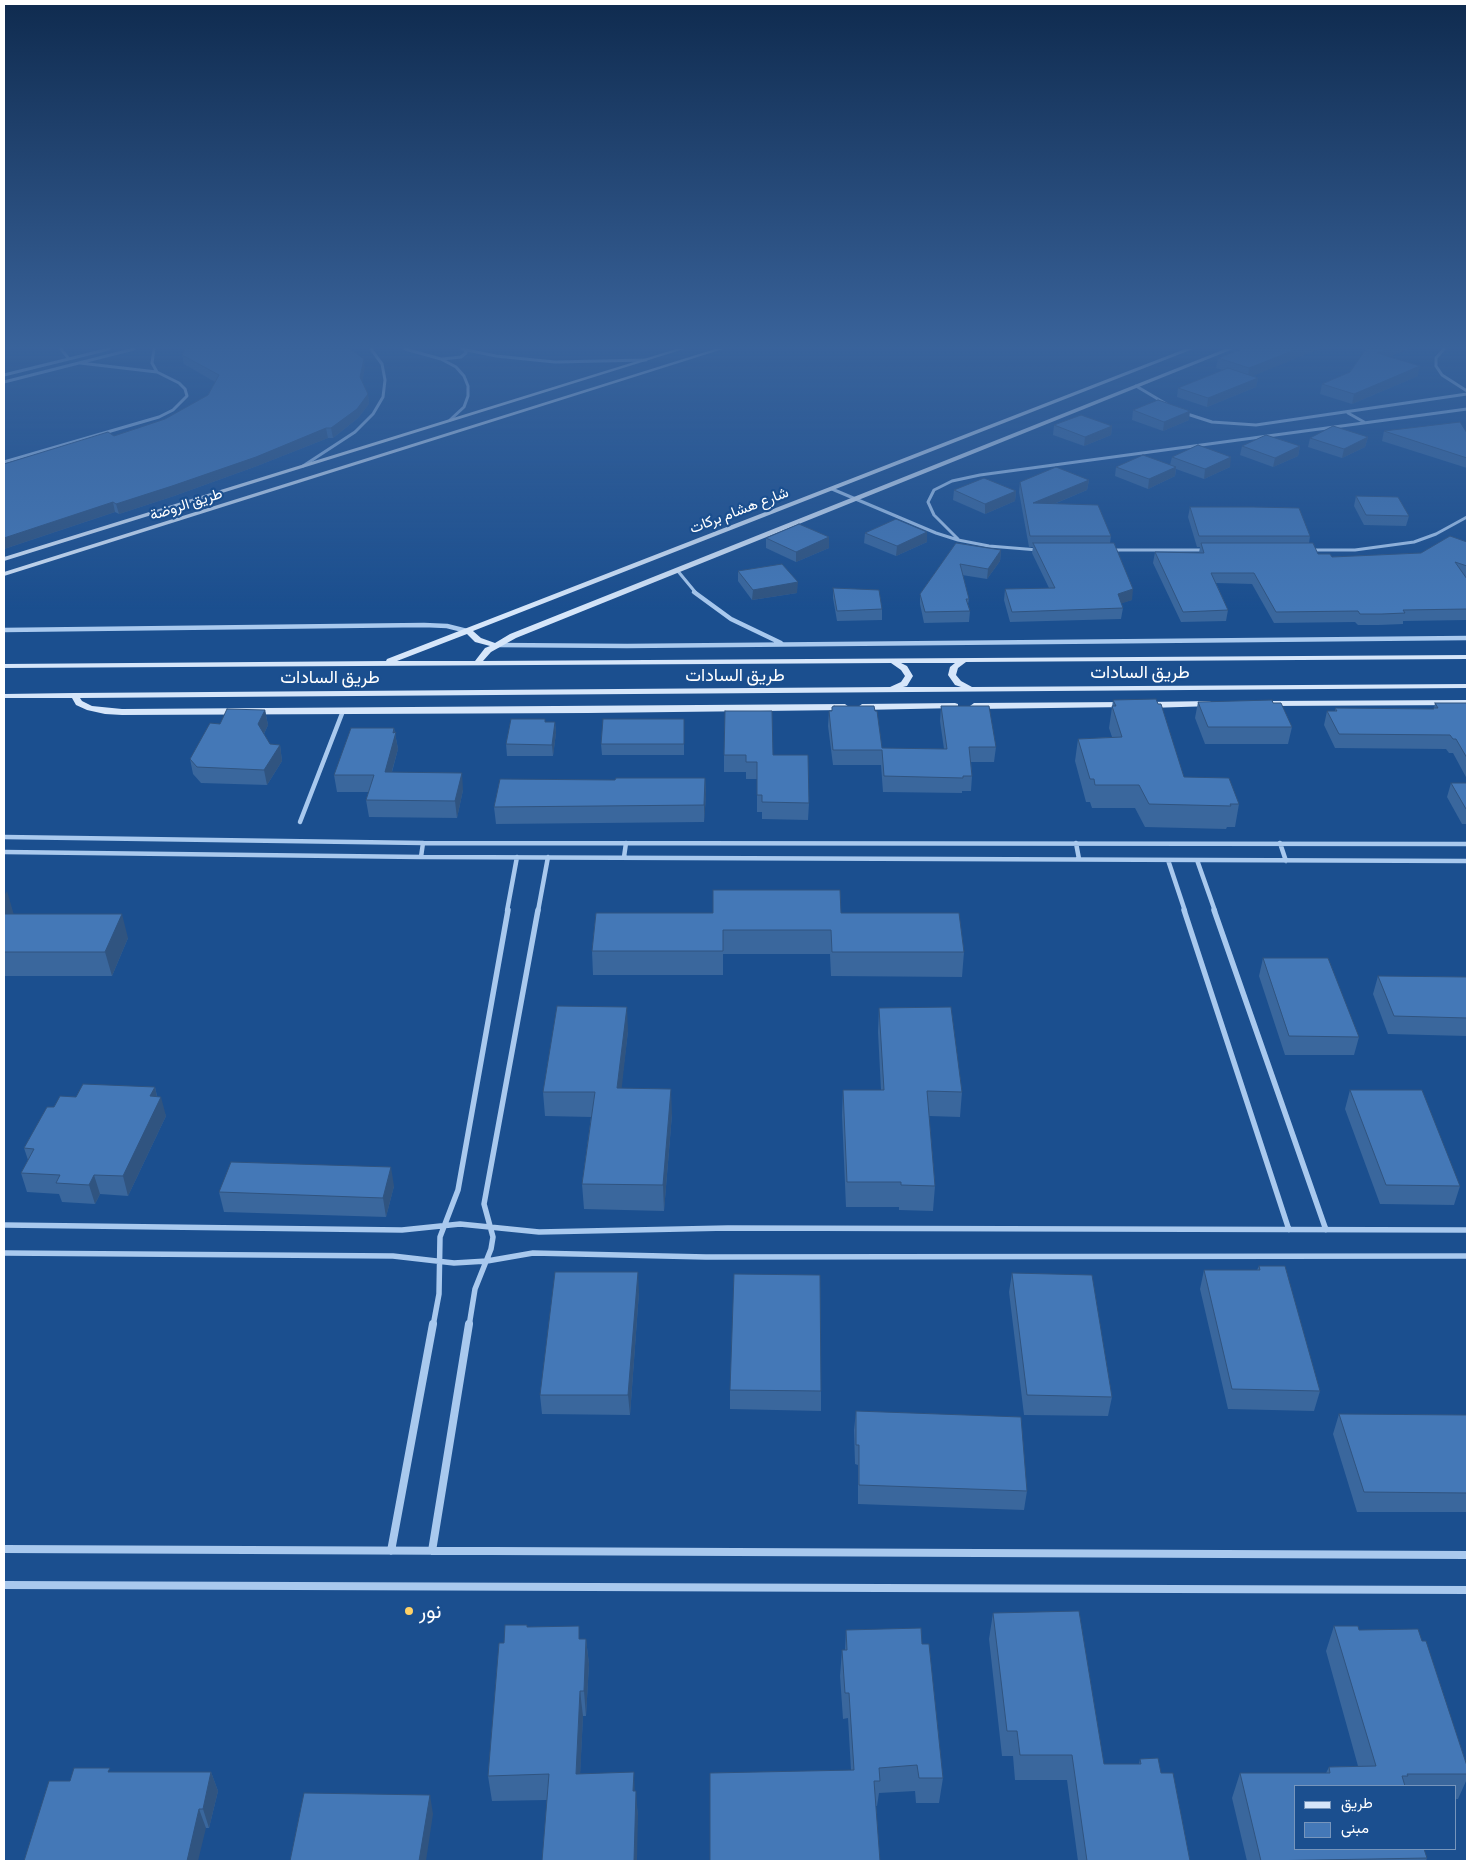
<!DOCTYPE html>
<html>
<head>
<meta charset="utf-8">
<style>
  body { margin:0 }
  #map { position:relative; width:1471px; height:1865px; overflow:hidden; background:#1b4f8f; font-family:Barlow,Vazirmatn,sans-serif }
  canvas { display:block }
  .frame { position:absolute; inset:0; border:5px solid #fff; pointer-events:none }
  .legend { position:absolute; left:1294px; top:1785px; width:162px; height:65px; box-sizing:border-box; background:#1b4f8f; border:1px solid #7695bc; margin:0; padding:6px 9px; list-style:none; font-size:15px; color:#fff }
  .legend li { display:flex; align-items:center; gap:10px; height:25px }
  .legend b { width:25px; border:1px solid #7695bc }
</style>
</head>
<body>
<div id="map">
<canvas width="1471" height="1865"></canvas>
<div class="frame"></div>
<ul class="legend">
<li><b style="height:6px;background:#d6e6fa"></b>طريق</li>
<li><b style="height:14px;background:#4478b7"></b>مبنى</li>
</ul>
</div>
<script>
const ctx = document.querySelector('canvas').getContext('2d');
ctx.lineJoin = 'round';
const toPath = rows => new Path2D(rows.map(r => 'M' + r).join(''));
function trace(path, color, width, dash) { ctx.strokeStyle = color; ctx.lineWidth = width; ctx.lineCap = dash ? 'butt' : 'round'; ctx.setLineDash(dash || []); ctx.stroke(path); }
function fill(path, color) { ctx.fillStyle = color; ctx.fill(path, 'evenodd'); }
function drawText(font, color, halo, rows, align = 'center') {
  ctx.font = font + ' Barlow,Vazirmatn,sans-serif'; ctx.lineWidth = 4.5; ctx.setLineDash([]); ctx.textBaseline = 'middle'; ctx.strokeStyle = halo; ctx.fillStyle = color; for (const [text, x, y, turn = 0] of rows) {
    ctx.save(); ctx.translate(x, y); ctx.rotate((+turn || 0) * Math.PI / 180); ctx.textAlign = isNaN(turn) ? turn : align; if (halo) ctx.strokeText(text, 0, 0); ctx.fillText(text, 0, 0); ctx.restore();
  }
}
const streetFar3 = toPath([
  [61,349,69,359],
  [154,349,152,363,157,372],
  [405,349,441,359,456,367,464,376,468,386,468,396,464,407,450,420],
  [462,349,496,356,555,362,646,360],
  [1444,349,1436,358,1436,366,1442,375,1467,391],
  [442,359,461,357,466,353,465,350],
  [4,375,109,349],
  [4,382,134,349],
  [1136,386,1168,405],
  [1184,413,1212,422,1256,425,1467,394],
  [1348,413,1364,422],
  [4,462,159,417,173,410,187,396,185,389,179,383,157,372,80,363],
  [303,466,355,432,373,414,383,397,385,380,382,364,371,349],
  [832,489,936,533,958,540,989,546,1038,550],
  [958,539,934,515,928,502,934,490,952,481,980,475,1467,409],
  [1111,550,1205,550],
  [1309,550,1355,550,1414,542,1436,534,1467,517],
  [677,570,696,593]
]);
const streetFar2 = toPath([
  [694,592,731,619,781,643],
  [4,630,424,625,447,626,467,631],
  [498,645,627,646,1467,638],
  [300,822,343,711],
  [4,837,423,843,1467,844],
  [1076,843,1079,859],
  [1280,843,1286,861],
  [4,852,421,857,1467,861],
  [421,857,423,843],
  [624,857,626,843],
  [1168,860,1185,911],
  [1197,860,1215,911],
  [507,911,517,857],
  [538,911,548,857]
]);
const streetFar1 = toPath([
  [1184,910,1289,1230],
  [1214,910,1326,1230],
  [4,1225,402,1230,460,1224,539,1232,728,1228,1467,1230],
  [4,1253,393,1256,454,1263,487,1261,533,1253,706,1257,1467,1256],
  [433,1326,439,1294,440,1237,458,1190,508,910],
  [469,1326,475,1289,491,1249,493,1237,484,1204,538,910]
]);
const street = toPath([
  [4,1549,1467,1555],
  [391,1551,433,1324],
  [432,1551,469,1324],
  [4,1585,1467,1590]
]);
const secondary = toPath([
  [676,349,684,349,4,561,4,557,676,349],
  [715,349,723,349,4,576,4,572,715,349],
  [1185,349,1193,349,473,631,481,638,495,643,510,634,1225,349,1233,349,516,638,491,652,483,661,1467,655,1467,659,966,662,958,668,956,675,961,681,972,687,1467,684,1467,688,80,698,82,701,92,706,122,709,845,704,849,707,845,710,588,713,122,715,105,714,87,710,76,705,72,698,4,698,4,694,74,693,890,687,901,682,905,676,901,670,891,663,4,668,4,664,386,661,387,659,1185,349],
  [467,634,475,642,490,646,485,648,475,661,397,661,467,634],
  [901,663,955,663,950,667,948,675,955,685,961,687,903,687,907,686,913,676,907,666,901,663],
  [1210,701,1214,704,1213,706,1149,708,1145,705,1149,702,1210,701],
  [1269,701,1467,700,1467,705,1266,706,1265,704,1269,701],
  [1125,702,1128,703,1128,707,974,709,970,706,974,703,1125,702],
  [955,703,958,704,958,708,862,710,858,707,862,704,955,703]
]);
const wall = toPath([
  [1319,349,1252,376,1258,378,1256,387,1207,407,1177,397,1178,388,1223,370,1216,368,1218,358],
  [182,355,365,368,362,381,368,394,369,404,358,418,333,438,328,438,257,466,174,496,119,514,115,512,4,549,114,436,165,419,208,395,215,382,184,364],
  [1390,357,1418,376,1352,404,1320,394,1322,384],
  [1133,410,1189,420,1163,431,1132,420],
  [1054,425,1112,426,1111,435,1084,446,1053,435],
  [1384,431,1467,433,1467,468,1382,441],
  [1368,437,1365,447,1342,458,1308,447,1310,438],
  [1242,446,1300,446,1298,456,1273,467,1240,455],
  [1172,457,1230,467,1204,479,1176,469,1175,476,1148,489,1115,476,1116,467,1170,465],
  [1089,480,1087,490,1054,504,1111,536,1110,543,1132,600,1121,603,1123,608,1121,619,1010,622,1004,600,1005,589,1049,588,1032,553,1033,547,1029,547,1019,492,1020,482],
  [954,490,1016,491,1015,501,985,514,953,500],
  [1356,496,1409,516,1406,526,1364,525,1354,506],
  [1190,507,1310,536,1309,543,1318,554,1332,557,1421,553,1467,542,1467,577,1465,577,1467,579,1467,620,1403,621,1403,624,1379,625,1358,625,1355,622,1274,623,1252,584,1216,583,1228,610,1226,621,1181,622,1153,563,1155,552,1199,553,1200,547,1197,547,1188,517],
  [927,532,927,542,896,556,864,543,865,533],
  [766,538,829,548,796,562,766,548],
  [956,543,1001,550,1000,561,987,579,962,575,969,599,968,604,970,611,969,622,924,623,920,604,920,594],
  [738,571,797,593,752,600,738,581],
  [833,588,882,609,882,620,837,621,833,598],
  [1113,700,1184,777,1239,804,1235,827,1227,827,1226,829,1145,827,1135,808,1092,808,1090,802,1086,802,1075,761,1078,739,1112,737,1109,728],
  [1198,702,1273,703,1292,727,1288,744,1205,744,1195,718],
  [1435,703,1467,703,1467,779,1453,753,1449,753,1446,749,1335,748,1324,725,1327,711,1335,711,1335,708,1433,709,1433,708,1434,708],
  [941,706,996,747,994,762,971,762,972,776,971,791,962,791,962,793,883,792,881,765,833,765,828,726,829,711,832,711,832,707,882,748,944,749,940,721],
  [265,710,268,725,264,734,270,744,280,745,282,761,267,785,201,783,193,774,190,759,220,724],
  [545,719,545,722,555,722,556,733,553,756,507,756,506,744],
  [684,719,684,755,602,755,601,744],
  [394,728,398,749,392,772,463,790,457,818,369,817,366,800,369,792,337,792,334,775],
  [724,755,773,755,809,803,808,820,762,819,762,812,757,812,757,779,746,779,746,772,724,772],
  [705,778,706,795,704,822,496,824,494,807,615,780],
  [1451,783,1467,783,1467,824,1462,824,1447,797],
  [4,891,13,914,128,938,112,976,4,976],
  [596,913,841,913,964,952,962,977,831,976,830,954,723,954,723,975,593,975,592,951],
  [1263,958,1359,1037,1354,1055,1285,1055,1259,976],
  [1378,976,1467,977,1467,1036,1388,1034,1373,994],
  [879,1008,962,1092,960,1117,929,1116,935,1186,933,1211,899,1210,899,1207,846,1207,842,1115,843,1090,881,1090,878,1032],
  [628,1031,621,1088,672,1114,664,1211,584,1209,582,1184,591,1117,545,1116,543,1092],
  [155,1087,157,1096,166,1116,128,1196,100,1194,95,1204,62,1202,59,1194,27,1192,21,1173,28,1160,24,1148,54,1107,76,1097],
  [1350,1090,1460,1186,1454,1205,1380,1204,1345,1109],
  [394,1186,386,1217,224,1212,219,1192],
  [1259,1266,1320,1391,1314,1411,1228,1409,1200,1289,1204,1270,1257,1270],
  [1012,1273,1112,1397,1108,1416,1024,1415,1009,1292],
  [639,1292,630,1415,542,1414,540,1395],
  [730,1390,821,1391,821,1411,730,1409],
  [856,1411,1027,1491,1024,1510,858,1504,858,1465,855,1464,854,1430],
  [1339,1414,1467,1415,1467,1512,1357,1512,1333,1434],
  [993,1613,1104,1764,1139,1764,1140,1759,1161,1773,1190,1861,1078,1861,1067,1780,1015,1780,1013,1756,1002,1756,989,1639],
  [527,1625,527,1627,580,1639,586,1639,589,1664,586,1716,583,1716,580,1774,635,1791,638,1816,547,1800,492,1801,488,1776],
  [1334,1626,1422,1641,1467,1766,1467,1779,1458,1799,1455,1799,1455,1786,1295,1786,1427,1858,1426,1861,1247,1861,1232,1798,1240,1773,1326,1773,1329,1767,1358,1766,1326,1651],
  [846,1630,922,1644,943,1778,939,1803,916,1803,915,1791,879,1793,877,1806,876,1806,851,1770,848,1718,843,1719,840,1676,842,1650,845,1650],
  [111,1772,211,1772,218,1791,209,1828,206,1828,70,1781]
]);
const shadedWall = toPath([
  [1297,349,1319,349,1248,378,1249,368],
  [1388,349,1408,349,1375,363,1377,353],
  [364,359,365,368,361,386,360,377],
  [1420,366,1418,376,1352,404,1354,394],
  [1258,378,1256,387,1207,407,1208,398],
  [368,394,369,404,358,418,333,438,331,428],
  [1190,411,1189,420,1163,431,1164,422],
  [1112,426,1111,435,1084,446,1085,437],
  [326,428,328,438,257,466,174,496,119,514,116,504],
  [1368,437,1365,447,1342,458,1344,449],
  [1300,446,1298,456,1273,467,1275,458],
  [1231,457,1230,467,1204,479,1205,469],
  [1176,467,1175,476,1148,489,1149,479],
  [1089,480,1087,490,1032,513,1033,503],
  [1016,491,1015,501,985,514,985,504],
  [113,502,115,512,4,549,4,538],
  [927,532,927,542,896,556,897,546],
  [829,537,829,548,796,562,796,552],
  [1001,550,1000,561,987,579,988,569],
  [798,582,797,593,752,600,753,590],
  [1133,589,1132,600,1117,605,1118,594],
  [265,710,268,725,261,740,258,724],
  [555,722,556,733,553,756,552,745],
  [394,728,398,749,387,789,385,772],
  [280,745,282,761,267,785,264,770],
  [462,773,463,790,457,818,455,801],
  [705,778,706,795,704,822,704,805],
  [7,891,14,915,4,933,4,896],
  [122,914,128,938,112,976,105,952],
  [627,1007,628,1031,619,1113,617,1088],
  [155,1087,158,1102,161,1097,166,1116,128,1196,123,1176,150,1096],
  [671,1089,672,1114,664,1211,663,1185],
  [391,1167,394,1186,386,1217,383,1198],
  [94,1175,100,1194,95,1204,89,1185],
  [638,1272,639,1292,630,1415,628,1395],
  [586,1639,589,1664,586,1716,584,1691],
  [580,1691,583,1716,579,1799,576,1774],
  [211,1772,218,1791,209,1828,203,1809],
  [634,1772,635,1797,633,1791],
  [636,1791,638,1816,637,1861,634,1861],
  [430,1795,433,1814,426,1861,419,1861],
  [199,1809,206,1828,198,1861,187,1861]
]);
const building = toPath([
  [185,349,350,349,364,359,360,377,368,394,357,409,331,428,326,428,256,457,172,486,116,504,113,502,4,538,4,464,108,432,114,436,165,419,208,395,219,375,182,355,185,349],
  [1242,349,1297,349,1249,368,1218,358,1242,349],
  [1366,349,1388,349,1377,353,1420,366,1354,394,1322,384,1350,372,1366,349],
  [1228,368,1258,378,1208,398,1178,388,1228,368],
  [1158,400,1190,411,1164,422,1133,410,1158,400],
  [1081,415,1112,426,1085,437,1054,425,1081,415],
  [1460,422,1467,433,1467,458,1384,431,1460,422],
  [1333,426,1368,437,1344,449,1310,438,1333,426],
  [1266,435,1300,446,1275,458,1242,446,1266,435],
  [1198,445,1231,457,1205,469,1172,457,1198,445],
  [1143,455,1176,467,1149,479,1116,467,1143,455],
  [1056,467,1089,480,1033,503,1098,505,1111,536,1030,536,1020,482,1056,467],
  [984,478,1016,491,985,504,954,490,984,478],
  [1356,496,1398,497,1409,516,1366,515,1356,496],
  [1190,507,1254,507,1299,508,1310,536,1199,536,1190,507],
  [896,519,927,532,897,546,865,533,896,519],
  [799,524,829,537,796,552,766,538,799,524],
  [1450,536,1467,542,1467,566,1455,562,1467,579,1467,609,1403,610,1405,613,1382,614,1360,614,1358,611,1276,612,1254,573,1211,573,1228,610,1183,612,1155,552,1204,553,1201,543,1313,543,1318,554,1330,554,1332,557,1421,553,1450,536],
  [956,543,1001,550,988,569,960,564,969,599,966,599,970,611,925,612,920,594,956,543],
  [1033,543,1114,543,1133,589,1118,594,1123,608,1012,612,1005,589,1055,588,1033,543],
  [782,564,798,582,753,590,738,571,782,564],
  [833,588,879,590,882,609,837,611,833,588],
  [1156,699,1158,704,1161,704,1184,777,1229,778,1239,804,1230,804,1231,806,1149,804,1139,785,1095,785,1094,779,1090,779,1078,739,1122,737,1112,706,1116,706,1113,700,1156,699],
  [1272,700,1273,703,1281,703,1292,727,1208,727,1198,702,1272,700],
  [1435,703,1467,703,1467,758,1456,739,1453,739,1450,735,1339,734,1327,711,1337,711,1335,708,1434,709,1433,708,1438,708,1435,703],
  [834,706,874,706,875,711,877,711,882,748,947,749,941,706,989,706,996,747,969,747,972,776,963,776,963,778,884,776,882,750,833,750,829,711,832,711,832,707,834,706],
  [227,709,265,710,258,724,270,744,280,745,264,770,197,767,190,759,210,723,220,724,227,709],
  [725,711,772,711,773,755,808,755,809,803,762,802,762,795,757,795,757,762,746,762,746,755,724,755,725,711],
  [511,719,545,719,545,722,555,722,552,745,506,744,511,719],
  [603,719,684,719,684,744,601,744,603,719],
  [351,728,394,728,393,733,396,732,385,772,462,773,455,801,366,800,374,775,334,775,351,728],
  [616,778,705,778,704,805,494,807,500,779,615,780,616,778],
  [1451,783,1467,783,1467,809,1466,809,1451,783],
  [713,890,840,890,841,913,959,913,964,952,832,952,831,930,723,930,723,951,592,951,596,913,713,913,713,890],
  [4,914,122,914,105,952,4,952,4,914],
  [1263,958,1328,958,1359,1037,1289,1036,1263,958],
  [1378,976,1467,977,1467,1018,1394,1016,1378,976],
  [557,1006,627,1007,617,1088,671,1089,663,1185,582,1184,595,1092,543,1092,557,1006],
  [951,1007,962,1092,927,1091,935,1186,901,1185,901,1182,847,1182,843,1090,884,1090,879,1008,951,1007],
  [83,1084,155,1087,150,1096,161,1097,123,1176,94,1175,89,1185,56,1183,60,1175,21,1173,34,1149,24,1148,47,1107,54,1107,60,1096,76,1097,83,1084],
  [1350,1090,1422,1090,1460,1186,1386,1185,1350,1090],
  [231,1162,391,1167,383,1198,219,1192,231,1162],
  [1259,1266,1285,1266,1320,1391,1232,1389,1204,1270,1260,1270,1259,1266],
  [555,1272,638,1272,628,1395,540,1395,555,1272],
  [1012,1273,1092,1275,1112,1397,1027,1395,1012,1273],
  [734,1274,820,1275,821,1391,730,1390,734,1274],
  [856,1411,1021,1417,1027,1491,859,1485,859,1445,856,1445,856,1411],
  [1339,1414,1467,1415,1467,1493,1364,1492,1339,1414],
  [1079,1611,1104,1764,1141,1764,1140,1759,1158,1758,1161,1773,1173,1773,1190,1861,1087,1861,1072,1755,1020,1755,1017,1731,1007,1731,993,1613,1079,1611],
  [505,1625,527,1625,527,1627,579,1626,579,1639,586,1639,584,1691,580,1691,576,1774,634,1772,633,1791,636,1791,634,1861,542,1861,549,1774,488,1776,499,1643,504,1643,505,1625],
  [1334,1626,1358,1626,1359,1630,1418,1629,1422,1641,1426,1641,1467,1766,1467,1774,1407,1774,1408,1776,1402,1776,1405,1786,1295,1786,1295,1849,1424,1849,1427,1858,1261,1861,1240,1773,1330,1773,1329,1767,1376,1766,1334,1626],
  [921,1628,922,1644,929,1644,943,1778,919,1778,917,1765,879,1768,880,1781,874,1781,880,1861,710,1861,710,1773,854,1770,849,1693,845,1693,842,1650,847,1650,846,1630,921,1628],
  [74,1768,110,1768,108,1772,211,1772,203,1809,199,1809,187,1861,24,1861,49,1781,70,1781,74,1768],
  [304,1793,430,1795,419,1861,290,1861,304,1793]
]);
const markers = [
  [409,1611,5,"#ffd166"]
];
const farStreetnames = [
  ["طريق الروضة",186,504,-18],
  ["شارع هشام بركات",739,510,-21]
];
const streetNames = [
  ["طريق السادات",1140,672],
  ["طريق السادات",735,675],
  ["طريق السادات",330,677]
];
const nearPoinames = [
  ["نور",419,1611]
];
trace(streetFar3, '#a9c9ee', 3);
trace(streetFar2, '#a9c9ee', 4.5);
trace(streetFar1, '#a9c9ee', 5.5);
trace(street, '#a9c9ee', 8);
fill(secondary, '#d6e6fa');
fill(wall, '#3a679d');
fill(shadedWall, '#305480');
fill(building, '#4478b7');
trace(building, '#305480', 1);
const sky = ctx.createLinearGradient(0, 0, 0, 610);
sky.addColorStop(0, '#0f2b4f');
sky.addColorStop(0.57, '#39639b');
sky.addColorStop(1, '#39639b00');
ctx.fillStyle = sky;
ctx.fillRect(0, 0, 1471, 610);
for (const [x, y, r, color] of markers) { const dot = new Path2D(); dot.arc(x, y, r, 0, 2 * Math.PI); ctx.fillStyle = color; ctx.fill(dot); trace(dot, '#1b4f8f', 2); }
drawText('15px', '#fff', '#1b4f8f', farStreetnames);
drawText('18px', '#fff', '#1b4f8f', streetNames);
drawText('21px', '#fff', '#1b4f8f', nearPoinames, 'left');
</script>
</body>
</html>
